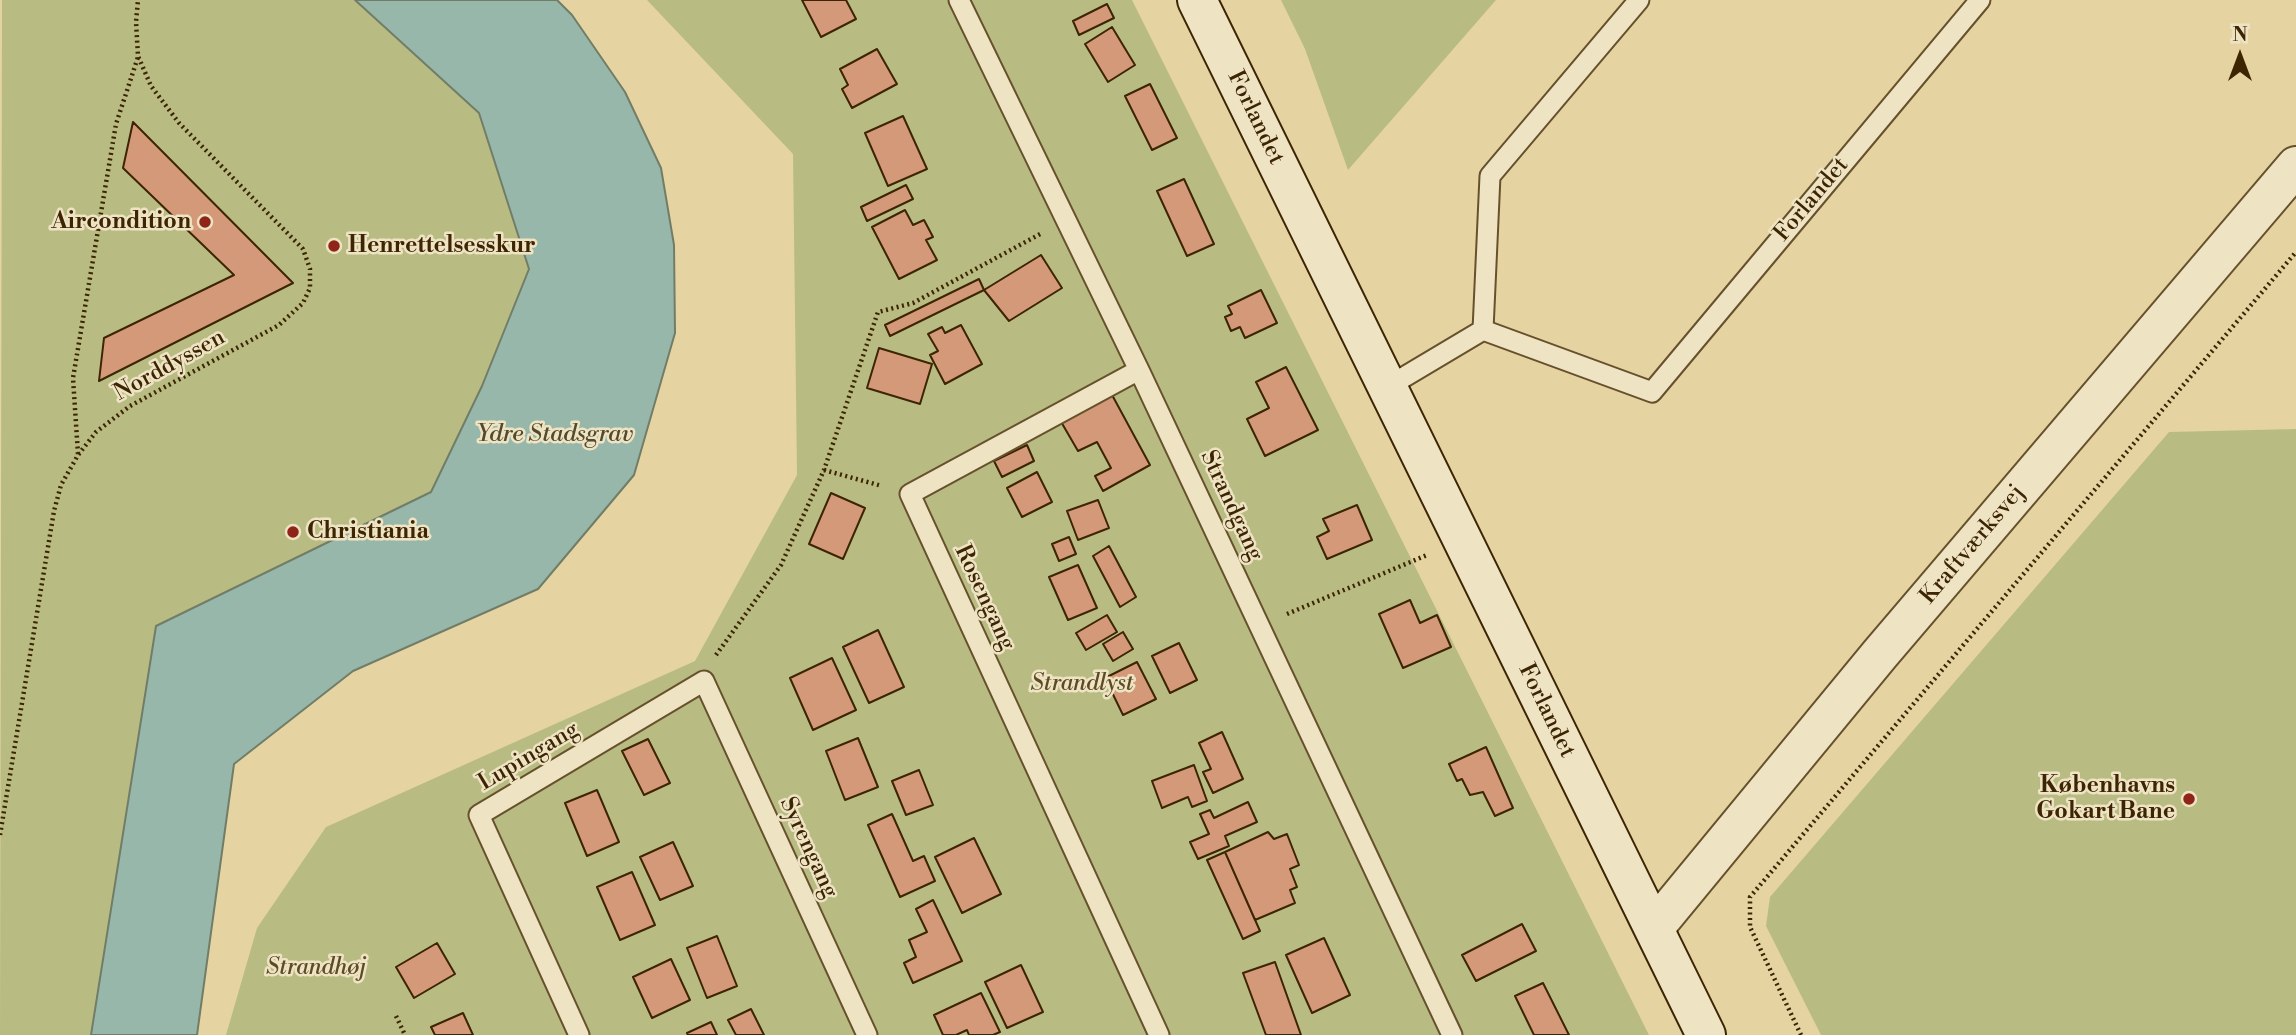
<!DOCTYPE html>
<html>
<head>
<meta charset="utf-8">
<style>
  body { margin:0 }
  #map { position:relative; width:2296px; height:1035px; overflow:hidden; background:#e5d4a2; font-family:"Libre Bodoni",serif }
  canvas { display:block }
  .north { position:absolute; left:2205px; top:21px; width:70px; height:70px; -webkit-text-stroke:5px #eee3c3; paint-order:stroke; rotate:0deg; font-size:19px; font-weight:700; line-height:28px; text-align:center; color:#3d2504 }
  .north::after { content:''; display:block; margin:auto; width:24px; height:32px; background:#3d2504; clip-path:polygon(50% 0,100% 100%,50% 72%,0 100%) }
</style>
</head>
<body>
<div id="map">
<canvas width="2296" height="1035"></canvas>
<div class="north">N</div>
</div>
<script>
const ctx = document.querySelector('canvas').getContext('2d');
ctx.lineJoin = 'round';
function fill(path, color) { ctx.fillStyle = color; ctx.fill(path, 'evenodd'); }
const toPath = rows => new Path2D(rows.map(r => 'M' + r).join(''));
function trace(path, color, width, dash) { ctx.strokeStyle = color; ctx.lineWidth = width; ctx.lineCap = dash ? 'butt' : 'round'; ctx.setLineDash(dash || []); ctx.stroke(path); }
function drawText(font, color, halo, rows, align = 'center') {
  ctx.font = font + ' "Libre Bodoni",serif'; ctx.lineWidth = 5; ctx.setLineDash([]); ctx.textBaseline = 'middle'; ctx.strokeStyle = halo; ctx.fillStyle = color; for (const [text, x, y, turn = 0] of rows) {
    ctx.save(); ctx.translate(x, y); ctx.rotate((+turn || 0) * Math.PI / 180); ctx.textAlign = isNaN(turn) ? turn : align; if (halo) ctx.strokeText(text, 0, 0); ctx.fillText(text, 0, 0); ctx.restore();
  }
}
const green = toPath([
  [2,0,355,0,479,113,529,269,482,386,431,492,156,626,91,1035,0,1035],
  [647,0,1132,0,1649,1035,226,1035,257,928,326,827,695,661,797,475,793,154],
  [1281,0,1496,0,1348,170,1305,49],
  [2296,429,2296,1035,1821,1035,1766,926,1770,897,2169,432]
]);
const water = toPath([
  [355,0,557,0,572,15,625,92,661,168,674,245,675,333,634,475,538,589,353,671,234,764,197,1035,91,1035,156,626,431,492,482,386,529,269,479,113,355,0]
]);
const building = toPath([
  [802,0,846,0,856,19,821,37,802,0],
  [1107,4,1114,18,1079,35,1073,21,1107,4],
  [1112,27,1135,65,1108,82,1085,44,1112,27],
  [877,49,897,84,852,108,842,89,848,85,840,69,877,49],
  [1150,84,1177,138,1152,150,1125,96,1150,84],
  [903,116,927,169,888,186,865,133,903,116],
  [133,122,293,283,99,381,104,338,234,275,123,168,133,122],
  [1184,179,1214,244,1187,256,1157,191,1184,179],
  [906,185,913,199,867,221,861,207,906,185],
  [905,210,913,225,924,220,933,237,926,240,937,260,899,279,872,227,905,210],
  [1041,255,1062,288,1009,321,984,290,1041,255],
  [979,279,984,290,890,336,885,325,979,279],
  [1261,290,1277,323,1245,338,1240,327,1231,331,1225,317,1232,314,1228,306,1261,290],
  [961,325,982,364,945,384,930,355,938,351,928,334,942,327,945,333,961,325],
  [879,348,932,364,920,404,867,388,879,348],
  [1286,367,1318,430,1265,456,1247,419,1269,408,1256,382,1286,367],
  [1111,393,1150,465,1103,491,1095,476,1111,468,1097,442,1078,451,1060,420,1111,393],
  [1027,445,1034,461,1002,477,994,461,1027,445],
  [1037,472,1052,502,1022,517,1007,488,1037,472],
  [831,493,865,508,843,559,809,544,831,493],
  [1098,500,1109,528,1078,540,1067,511,1098,500],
  [1357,505,1372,540,1327,559,1317,537,1329,531,1323,519,1357,505],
  [1069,537,1076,554,1059,561,1052,544,1069,537],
  [1109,546,1136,597,1120,607,1093,556,1109,546],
  [1078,565,1097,608,1068,620,1049,577,1078,565],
  [1410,600,1420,623,1437,615,1451,647,1403,668,1379,614,1410,600],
  [1107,615,1117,632,1086,650,1076,633,1107,615],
  [878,630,904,687,869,703,843,647,878,630],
  [1123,632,1133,649,1113,661,1103,644,1123,632],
  [1179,643,1197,680,1170,693,1152,656,1179,643],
  [832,658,856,710,813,730,790,678,832,658],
  [1137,662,1156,699,1123,715,1105,678,1137,662],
  [1222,732,1243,779,1213,793,1203,772,1211,769,1199,743,1222,732],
  [858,738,878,787,845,800,826,751,858,738],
  [648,739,670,783,644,795,622,751,648,739],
  [1486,747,1513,808,1495,816,1483,792,1470,795,1462,779,1457,781,1449,764,1486,747],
  [1194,765,1207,801,1192,807,1188,797,1162,808,1152,781,1194,765],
  [919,770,933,805,906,815,892,781,919,770],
  [597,790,619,842,587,856,565,803,597,790],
  [1248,802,1257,822,1225,836,1229,846,1198,859,1190,842,1209,834,1200,814,1210,810,1214,818,1248,802],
  [892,814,913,861,924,856,935,881,900,897,868,825,892,814],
  [1268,832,1274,839,1287,834,1299,865,1290,869,1297,887,1290,890,1295,903,1255,920,1225,852,1268,832],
  [974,838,1001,894,962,913,935,857,974,838],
  [673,842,693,886,660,900,640,857,673,842],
  [1225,852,1260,931,1243,939,1207,860,1225,852],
  [632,872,655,925,620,940,597,887,632,872],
  [933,900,962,961,913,983,904,963,916,957,909,940,927,932,916,909,933,900],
  [1522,924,1536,951,1476,981,1462,955,1522,924],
  [717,936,737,986,707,998,687,948,717,936],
  [1324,938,1350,995,1312,1013,1286,955,1324,938],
  [437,943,455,974,414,998,396,967,437,943],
  [671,959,690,1000,652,1018,633,977,671,959],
  [1275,962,1301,1035,1266,1035,1243,973,1275,962],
  [1021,965,1043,1012,1007,1028,985,982,1021,965],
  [1543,983,1569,1035,1534,1035,1515,996,1543,983],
  [981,993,1000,1032,993,1035,969,1035,967,1030,956,1035,943,1035,934,1015,981,993],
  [751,1009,764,1035,736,1035,728,1020,751,1009],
  [463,1013,473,1035,435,1035,431,1027,463,1013],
  [711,1022,717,1035,688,1035,687,1033,711,1022]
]);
const path = toPath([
  [78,454,73,378,116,124,138,57],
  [824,470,882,486],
  [1287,614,1427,555],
  [716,655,781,565,824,470,878,312,913,303,1042,233],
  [0,835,54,511,61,485,78,455,96,432,130,406,279,325,303,303,310,288,310,269,303,249,179,123,151,86,138,56,136,22,138,0],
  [396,1016,405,1035],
  [1801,1035,1750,927,1750,897,2296,252]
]);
const lane = toPath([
  [959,0,1139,370,1452,1035],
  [1483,330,1652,392,1980,0],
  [1483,330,1490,176,1639,0],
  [1139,370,910,494,1159,1035],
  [1389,386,1483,330],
  [579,1035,479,815,704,681,867,1035]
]);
const street = toPath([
  [1655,927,1880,654,2296,166]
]);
const secondary = toPath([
  [1197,0,1706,1035]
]);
const markers = [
  [205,222,7,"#8f2418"],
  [334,246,7,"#8f2418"],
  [293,532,7,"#8f2418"],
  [2189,799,7,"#8f2418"]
];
const streetNames = [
  ["Forlandet",1255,118,64],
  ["Forlandet",1812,200,-50],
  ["Norddyssen",170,366,-29],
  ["Strandgang",1231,506,65],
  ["Kraftværksvej",1973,545,-50],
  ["Rosengang",984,598,65],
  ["Forlandet",1546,711,64],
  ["Lupingang",529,757,-31],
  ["Syrengang",808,848,65]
];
const poiNames = [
  ["Aircondition",191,222],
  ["Henrettelsesskur",348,246,"left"],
  ["Christiania",307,532,"left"],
  ["Københavns",2175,786],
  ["Gokart Bane",2175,812]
];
const parkNames = [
  ["Strandlyst",1082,684],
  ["Strandhøj",316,968]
];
const waterNames = [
  ["Ydre Stadsgrav",555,435]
];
fill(green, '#b8bc82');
fill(water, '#96b7aa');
trace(water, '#727d68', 2);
fill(building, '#d49979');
trace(building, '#3d2504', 2);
trace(lane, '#67512c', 23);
trace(street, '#67512c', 42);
trace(secondary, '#3d2504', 42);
trace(path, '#3d2504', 4.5, [2, 3.5]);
trace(lane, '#eee3c3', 19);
trace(street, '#eee3c3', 38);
trace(secondary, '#eee3c3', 38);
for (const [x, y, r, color] of markers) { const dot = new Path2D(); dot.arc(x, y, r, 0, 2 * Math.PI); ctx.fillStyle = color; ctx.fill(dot); trace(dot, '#eee3c3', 2.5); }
drawText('23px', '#3d2504', '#eee3c3', streetNames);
drawText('bold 23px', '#3d2504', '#eee3c3', poiNames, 'right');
drawText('italic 23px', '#5c4b24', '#eee3c3', parkNames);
drawText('italic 24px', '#534a2e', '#eee3c3', waterNames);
</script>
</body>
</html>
